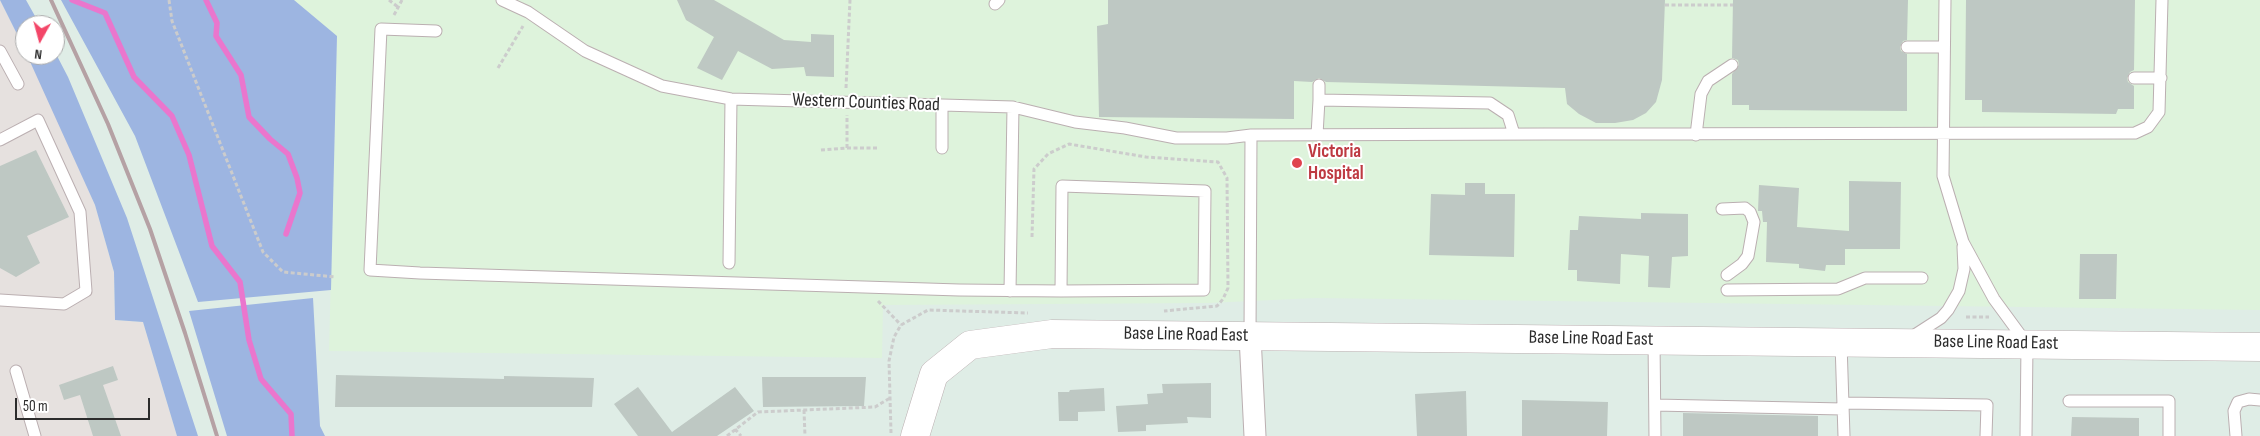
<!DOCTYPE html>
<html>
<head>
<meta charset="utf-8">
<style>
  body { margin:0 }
  #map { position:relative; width:2260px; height:436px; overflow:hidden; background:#dfede6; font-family:"Sofia Sans Condensed",sans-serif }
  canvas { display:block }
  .north { position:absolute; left:15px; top:15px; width:50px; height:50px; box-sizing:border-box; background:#fff; border:1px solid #ababab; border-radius:50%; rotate:187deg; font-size:14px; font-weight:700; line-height:20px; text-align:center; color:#2c2c2c }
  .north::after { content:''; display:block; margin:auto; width:18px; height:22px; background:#f34668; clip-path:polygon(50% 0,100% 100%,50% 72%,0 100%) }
  .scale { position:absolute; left:15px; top:398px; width:135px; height:22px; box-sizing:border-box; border:2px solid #2c2c2c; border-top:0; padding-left:6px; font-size:15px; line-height:18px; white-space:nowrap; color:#2c2c2c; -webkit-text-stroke:4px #fff; paint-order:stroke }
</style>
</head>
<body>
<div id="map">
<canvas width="2260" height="436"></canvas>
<div class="north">N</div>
<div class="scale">50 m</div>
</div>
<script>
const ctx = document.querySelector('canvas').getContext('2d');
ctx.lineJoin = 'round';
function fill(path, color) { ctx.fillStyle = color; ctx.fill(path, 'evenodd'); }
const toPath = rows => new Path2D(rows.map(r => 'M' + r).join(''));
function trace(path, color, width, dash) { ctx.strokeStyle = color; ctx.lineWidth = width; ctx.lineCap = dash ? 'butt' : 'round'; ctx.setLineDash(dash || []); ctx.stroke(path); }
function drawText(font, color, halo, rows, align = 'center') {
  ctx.font = font + ' "Sofia Sans Condensed",sans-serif'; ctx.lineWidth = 4; ctx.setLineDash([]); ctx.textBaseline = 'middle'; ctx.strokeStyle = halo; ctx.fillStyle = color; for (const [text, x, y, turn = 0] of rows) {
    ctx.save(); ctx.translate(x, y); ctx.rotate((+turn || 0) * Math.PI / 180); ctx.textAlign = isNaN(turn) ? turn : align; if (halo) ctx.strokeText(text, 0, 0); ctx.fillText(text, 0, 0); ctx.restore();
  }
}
const industrial = toPath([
  [0,0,25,50,25,55,27,55,47,96,95,205,114,272,115,320,143,322,177,436,0,436]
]);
const medical = toPath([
  [294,0,2260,0,2260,310,1315,298,1208,303,883,305,882,358,329,351,337,37]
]);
const green = toPath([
  [0,0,26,0,40,25,25,25,25,50],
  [61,0,294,0,337,36,331,290,198,302,135,136],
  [55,52,68,77,127,218,198,436,177,436,143,322,115,320,114,272,95,205,27,55,55,55],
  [313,298,320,426,325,436,227,436,189,311]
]);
const stream = toPath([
  [72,0,105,13,134,77,172,116,189,155,212,246,240,282,249,340,261,379,291,414,292,436],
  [206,0,217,23,216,36,241,75,249,117,270,139,288,154,297,178,300,193,286,234]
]);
const building = toPath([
  [677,0,714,0,784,40,811,42,811,34,834,35,834,77,806,76,804,67,772,69,738,51,722,80,697,68,714,37,686,20],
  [1108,0,1665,0,1662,80,1656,102,1646,113,1633,120,1615,123,1596,123,1579,114,1567,104,1565,88,1326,82,1319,78,1312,82,1294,81,1294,119,1099,117,1097,26,1108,24],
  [1733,0,1908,0,1907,40,1903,41,1900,47,1901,51,1907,54,1907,111,1749,110,1749,105,1732,105,1732,74,1739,65,1738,60,1732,58],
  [1966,0,2135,0,2134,70,2130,72,2127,78,2128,82,2134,86,2134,109,2118,109,2116,114,1982,112,1982,100,1965,100],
  [36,150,69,217,27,236,40,263,16,277,0,268,0,166],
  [1849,181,1901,182,1900,249,1845,249,1845,265,1826,265,1825,271,1799,268,1799,264,1766,262,1767,222,1763,222,1762,211,1758,211,1759,185,1799,188,1797,227,1849,231],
  [1465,183,1485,183,1485,194,1515,194,1514,257,1429,255,1431,194,1465,195],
  [1641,213,1688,214,1688,256,1672,257,1670,288,1648,287,1649,256,1621,254,1620,284,1577,281,1577,270,1568,270,1570,230,1578,230,1579,216,1641,219],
  [2080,254,2117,254,2116,299,2079,299],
  [113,366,118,380,103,385,121,436,93,436,80,395,64,400,59,385],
  [336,375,504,379,504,376,594,378,592,407,335,407],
  [762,377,866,377,864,406,763,407],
  [1211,383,1211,418,1187,417,1188,423,1146,425,1146,431,1118,432,1116,406,1148,404,1147,394,1163,393,1162,384],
  [638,387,672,432,735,387,754,411,717,436,638,436,614,404],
  [1104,388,1105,411,1078,412,1078,421,1059,421,1058,392,1069,392,1070,390],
  [1466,391,1467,436,1417,436,1415,394],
  [1522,400,1608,402,1607,436,1522,436],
  [1683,413,1818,416,1818,436,1683,436],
  [2072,417,2139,418,2139,436,2071,436]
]);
const path = toPath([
  [169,0,172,21,263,252,283,272,335,277],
  [389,0,398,7],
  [1665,5,1733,5],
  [394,15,402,0],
  [498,68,523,26],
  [846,88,850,0],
  [847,148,878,148],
  [821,150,847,148,847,115],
  [1032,237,1034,169,1048,154,1069,144,1146,157,1218,162,1227,178,1228,288,1223,299,1217,306,1164,311],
  [878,301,901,325],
  [1966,317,1989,317],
  [804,410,805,436],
  [735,429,741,436],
  [891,433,889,361,894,337,901,325,928,310,1028,313],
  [727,436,758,412,875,407,890,398]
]);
const lane = toPath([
  [502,0,528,12,585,51,662,86,731,99,1013,107,1075,122,1125,128,1176,138,1227,138,1251,135,1546,134,2135,133,2148,127,2159,112,2162,0],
  [1945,0,1943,176,1963,242,1994,299,2027,344,2026,436],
  [995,4,999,0],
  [436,31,381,29,370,270,420,273,959,290,1061,291,1204,290,1205,191,1062,186,1061,291],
  [1907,47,1944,47],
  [0,51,18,84],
  [2134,78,2161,78],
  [1319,100,1319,85],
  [1317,135,1319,100,1490,103,1508,115,1514,134],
  [1696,135,1701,94,1708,81,1732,65],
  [0,140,38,120,80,212,86,291,64,304,0,300],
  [942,148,942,105],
  [1722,209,1745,208,1750,212,1754,222,1748,256,1742,264,1727,275],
  [729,263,731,99],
  [1727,290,1838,289,1865,278,1922,278],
  [1010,291,1013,107],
  [1250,336,1251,135],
  [1910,338,1941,318,1948,310,1959,291,1964,269,1963,247],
  [1654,340,1655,436],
  [1841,343,1844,436],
  [16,371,35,436],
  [2069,401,2169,401,2169,436],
  [1843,403,1987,405,1986,436],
  [1655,405,1843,409],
  [2236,436,2234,411,2238,402,2249,399,2260,400]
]);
const street = toPath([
  [1250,336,1255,436]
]);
const secondary = toPath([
  [915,436,934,374,970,345,1052,334,2260,347]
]);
const rail = toPath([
  [51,0,108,124,150,229,185,333,217,436]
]);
const markers = [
  [1297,163,6,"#e0444e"]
];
const streetNames = [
  ["Western Counties Road",866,103,2],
  ["Base Line Road East",1186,335,1],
  ["Base Line Road East",1591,339,1],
  ["Base Line Road East",1996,343,1]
];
const healthNames = [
  ["Victoria",1308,152],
  ["Hospital",1308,174]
];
fill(industrial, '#e6e1df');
fill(medical, '#def3dc');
fill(green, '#9db5e1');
trace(stream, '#ea76cd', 5.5);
fill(building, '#bec8c3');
trace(lane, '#bbafb1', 13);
trace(street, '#bbafb1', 23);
trace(secondary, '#bbafb1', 29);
trace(path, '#ccc', 3, [4, 2.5]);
trace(lane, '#fff', 11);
trace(street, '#fff', 21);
trace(secondary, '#fff', 28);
trace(rail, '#b5a1a4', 4);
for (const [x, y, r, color] of markers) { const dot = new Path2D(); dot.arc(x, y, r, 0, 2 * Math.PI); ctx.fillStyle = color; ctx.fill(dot); trace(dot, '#fff', 2); }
drawText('19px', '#2c2c2c', '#fff', streetNames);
drawText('bold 19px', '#be3a42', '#fff', healthNames, 'left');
</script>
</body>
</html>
